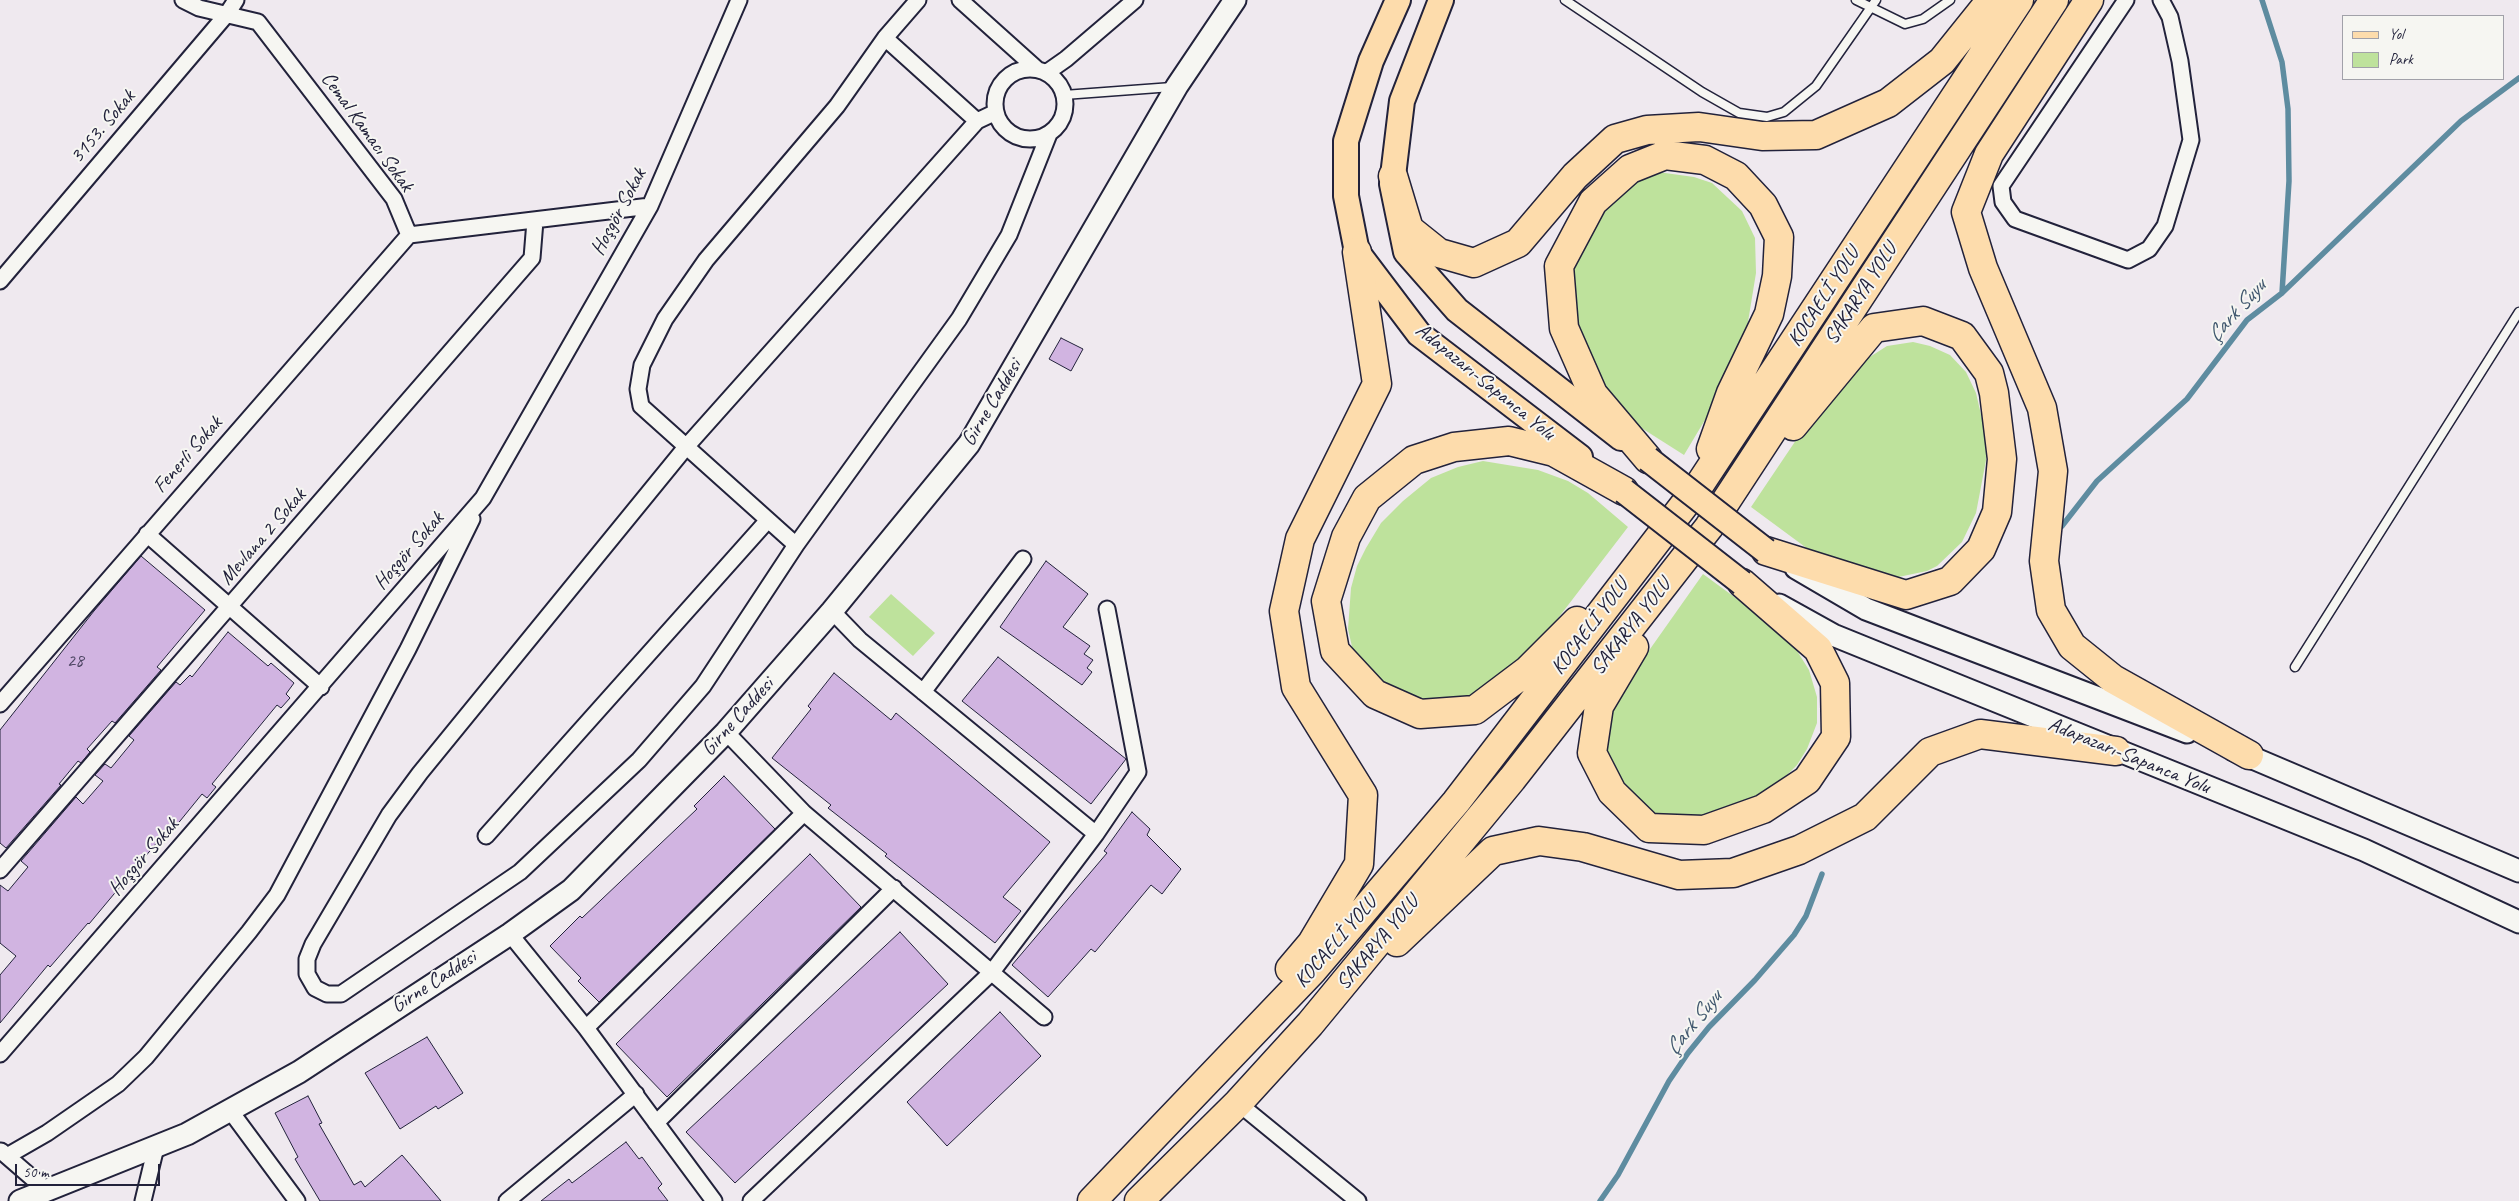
<!DOCTYPE html>
<html>
<head>
<meta charset="utf-8">
<style>
  body { margin:0 }
  #map { position:relative; width:2519px; height:1201px; overflow:hidden; background:#efe9ef; font-family:Caveat,sans-serif }
  canvas { display:block }
  .legend { position:absolute; left:2342px; top:15px; width:162px; height:65px; box-sizing:border-box; background:#f6f6f2; border:1px solid #a1a1a9; margin:0; padding:6px 9px; list-style:none; font-size:15px; color:#22223b }
  .legend li { display:flex; align-items:center; gap:10px; height:25px }
  .legend b { width:25px; border:1px solid #a1a1a9 }
  .scale { position:absolute; left:15px; top:1164px; width:145px; height:22px; box-sizing:border-box; border:2px solid #22223b; border-top:0; padding-left:6px; font-size:15px; line-height:18px; white-space:nowrap; color:#22223b; -webkit-text-stroke:4px #f6f6f2; paint-order:stroke }
</style>
</head>
<body>
<div id="map">
<canvas width="2519" height="1201"></canvas>
<ul class="legend">
<li><b style="height:6px;background:#fddcac"></b>Yol</li>
<li><b style="height:14px;background:#bee29c"></b>Park</li>
</ul>
<div class="scale">50 m</div>
</div>
<script>
const ctx = document.querySelector('canvas').getContext('2d');
ctx.lineJoin = 'round';
function fill(path, color) { ctx.fillStyle = color; ctx.fill(path, 'evenodd'); }
const toPath = rows => new Path2D(rows.map(r => 'M' + r).join(''));
function trace(path, color, width, dash) { ctx.strokeStyle = color; ctx.lineWidth = width; ctx.lineCap = dash ? 'butt' : 'round'; ctx.setLineDash(dash || []); ctx.stroke(path); }
function drawText(font, color, halo, rows, align = 'center') {
  ctx.font = font + ' Caveat,sans-serif'; ctx.lineWidth = 4; ctx.setLineDash([]); ctx.textBaseline = 'middle'; ctx.strokeStyle = halo; ctx.fillStyle = color; for (const [text, x, y, turn = 0] of rows) {
    ctx.save(); ctx.translate(x, y); ctx.rotate((+turn || 0) * Math.PI / 180); ctx.textAlign = isNaN(turn) ? turn : align; if (halo) ctx.strokeText(text, 0, 0); ctx.fillText(text, 0, 0); ctx.restore();
  }
}
const green = toPath([
  [1658,172,1694,177,1712,183,1742,211,1755,238,1756,273,1747,328,1736,368,1684,455,1621,415,1606,402,1566,305,1566,280,1593,216,1633,180],
  [1913,342,1930,346,1950,355,1966,372,1976,393,1985,432,1987,455,1976,513,1962,542,1937,566,1927,571,1889,579,1835,569,1751,507,1823,400,1851,369,1887,346],
  [1483,461,1538,470,1568,481,1588,493,1628,527,1549,630,1497,688,1423,717,1355,660,1348,629,1351,588,1357,566,1366,548,1381,523,1403,501,1431,478,1458,467],
  [1703,574,1778,629,1794,646,1809,670,1817,697,1817,723,1807,749,1797,765,1788,774,1758,797,1709,816,1660,819,1612,791,1603,731,1619,693],
  [891,594,935,633,913,656,869,617]
]);
const stream = toPath([
  [2262,0,2282,62,2288,109,2289,181,2282,293],
  [2062,526,2097,481,2187,399,2247,320,2282,293,2461,121,2519,78],
  [1600,1201,1618,1175,1669,1081,1688,1053,1709,1027,1755,980,1794,935,1806,916,1822,874]
]);
const building = toPath([
  [1061,338,1083,349,1071,371,1049,359,1061,338],
  [141,556,205,610,157,667,161,670,115,723,112,721,87,749,90,752,81,763,78,761,59,784,61,785,6,848,0,843,0,730,94,611,141,556],
  [1046,561,1088,594,1063,627,1090,646,1084,654,1093,660,1087,668,1092,672,1082,685,1000,627,1046,561],
  [228,632,268,666,271,663,294,683,286,694,290,698,281,708,277,705,212,784,216,787,207,798,202,794,167,837,164,834,89,924,88,923,50,967,48,965,0,1023,0,975,16,956,0,943,0,885,8,891,28,867,21,861,76,797,83,804,103,781,95,775,105,764,111,768,134,740,129,736,176,682,180,685,190,675,192,677,228,632],
  [998,657,1126,759,1091,804,962,701,998,657],
  [834,673,891,720,896,713,1050,842,1003,897,1021,911,995,943,885,856,887,854,828,808,831,805,772,758,811,709,808,706,834,673],
  [724,776,775,829,599,1002,578,981,581,978,550,946,580,916,582,918,697,809,694,806,724,776],
  [1132,812,1150,829,1147,835,1181,869,1162,894,1151,885,1095,952,1091,949,1048,997,1012,965,1107,853,1104,851,1132,812],
  [810,854,861,907,667,1097,616,1044,810,854],
  [900,932,948,984,735,1183,686,1132,900,932],
  [1000,1012,1041,1056,947,1146,907,1102,1000,1012],
  [427,1037,463,1093,438,1109,436,1106,400,1129,365,1073,427,1037],
  [308,1096,322,1123,319,1124,354,1185,361,1181,365,1187,402,1155,441,1201,320,1201,295,1159,298,1157,275,1113,308,1096],
  [626,1142,639,1159,642,1157,662,1184,658,1188,668,1201,541,1201,569,1179,572,1183,626,1142]
]);
const lane = toPath([
  [1565,0,1702,92,1739,113,1767,117,1784,112,1816,86,1876,0],
  [1856,0,1905,24,1923,19,1950,0],
  [1064,95,1172,87],
  [2295,667,2519,312]
]);
const street = toPath([
  [183,0,199,8,258,22,394,199,409,235,650,206],
  [960,0,1038,70],
  [2126,0,2001,186,2003,202,2015,219,2128,260,2149,249,2165,226,2191,140,2180,61,2170,17,2161,0],
  [885,38,977,121],
  '995 104a35 35 0 1 1 70 0a35 35 0 1 1-70 0Z',
  [1046,73,1066,59,1135,0],
  [996,112,977,121,686,447,420,773,389,815,313,944,307,959,307,974,315,988,327,994,341,994,520,872,639,760,703,686,796,545,959,319,1009,235,1049,134],
  [0,281,227,14,236,0],
  [147,534,321,687],
  [796,545,641,406,638,389,642,365,665,319,706,260,837,106,885,38,918,0],
  [832,611,860,640,1096,834],
  [923,692,1023,559],
  [0,704,409,235],
  [726,732,804,813,1044,1017],
  [486,836,768,520],
  [0,870,532,258,535,221],
  [510,934,586,1028,714,1201],
  [586,1028,804,813],
  [0,1054,483,498,650,206,739,0],
  [1238,1103,1358,1201],
  [229,1109,297,1201],
  [656,1123,894,888],
  [1,1151,45,1189],
  [7,1156,47,1133,118,1084,146,1057,249,932,277,895,408,649,472,519],
  [143,1201,156,1147],
  [507,1201,636,1094],
  [751,1201,992,972,1096,834,1138,772,1107,609]
]);
const secondary = toPath([
  [1796,568,1866,609,2187,732],
  [1779,605,1833,635,2364,850,2519,922],
  [2234,750,2519,871],
  [20,1201,187,1134,299,1072,510,934,571,890,726,732,832,611,969,444,1177,86,1235,0]
]);
const primary = toPath([
  [1398,0,1371,61,1346,141,1346,196,1357,252,1419,334,1580,457],
  [1441,0,1402,101,1392,184,1406,252,1457,310,1621,438]
]);
const highway = toPath([
  [2089,0,1989,154,1966,212,1983,268,2042,408,2053,471,2044,561,2051,610,2072,646,2113,679,2249,755],
  [1393,176,1409,229,1439,253,1474,263,1518,243,1575,176,1615,139,1647,130,1699,127,1762,136,1816,135,1888,103,1942,61,1991,0],
  [1648,459,1593,394,1564,328,1559,266,1593,202,1630,169,1665,155,1705,160,1736,176,1763,205,1779,237,1777,276,1769,314,1731,393,1711,449],
  [1766,551,1906,595,1950,581,1981,549,1997,512,2002,459,1994,393,1989,373,1962,336,1923,321,1874,328,1793,426],
  [1577,621,1528,670,1475,710,1420,714,1375,694,1335,651,1326,601,1346,537,1367,498,1414,460,1454,447,1509,441,1554,452,1624,491],
  [1634,647,1599,706,1592,753,1612,792,1649,828,1704,830,1763,809,1807,780,1836,737,1835,683,1818,649,1742,583],
  [1397,942,1493,851,1539,841,1583,847,1679,875,1733,873,1799,850,1865,817,1930,752,1980,734,2116,751],
  [1290,969,1312,943,1359,864,1363,795,1296,687,1284,611,1300,539,1377,384,1357,252],
  [1092,1201,1313,970,1456,802,1698,487,2019,0],
  [1139,1201,1238,1103,1310,1024,1512,779,1709,527,2054,0]
]);
const primaryBridge = toPath([
  [1648,459,1766,551],
  [1624,491,1742,583]
]);
const numberNames = [
  ["28",75,661]
];
const streetNames = [
  ["3153. Sokak",103,127,-50],
  ["Cemal Kamacı Sokak",367,132,54],
  ["Hoşgör Sokak",619,212,-62],
  ["SAKARYA YOLU",1861,294,-57],
  ["KOCAELİ YOLU",1824,297,-57],
  ["Adapazarı-Sapanca Yolu",1485,382,39],
  ["Girne Caddesi",992,403,-59],
  ["Fenerli Sokak",188,455,-49],
  ["Mevlana 2 Sokak",263,537,-49],
  ["Hoşgör Sokak",409,551,-49],
  ["KOCAELİ YOLU",1590,627,-53],
  ["SAKARYA YOLU",1631,627,-52],
  ["Girne Caddesi",738,717,-48],
  ["Adapazarı-Sapanca Yolu",2129,756,22],
  ["Hoşgör Sokak",144,857,-49],
  ["KOCAELİ YOLU",1336,942,-49],
  ["SAKARYA YOLU",1378,943,-50],
  ["Girne Caddesi",434,982,-33]
];
const waterNames = [
  ["Çark Suyu",2237,311,-48],
  ["Çark Suyu",1694,1023,-51]
];
fill(green, '#bee29c');
trace(stream, '#5e8ca0', 5.5);
fill(building, '#d1b4e1');
trace(building, '#22223b', 1);
trace(lane, '#22223b', 11);
trace(street, '#22223b', 19);
trace(secondary, '#22223b', 25);
trace(primary, '#22223b', 28);
trace(highway, '#22223b', 31);
trace(lane, '#f6f6f2', 8);
trace(street, '#f6f6f2', 15);
trace(secondary, '#f6f6f2', 21);
trace(primary, '#fddcac', 24);
trace(highway, '#fddcac', 28);
trace(primaryBridge, '#22223b', 28, []);
trace(primaryBridge, '#fddcac', 24);
drawText('19px', '#4e4664', null, numberNames);
drawText('21px', '#22223b', '#f6f6f2', streetNames);
drawText('italic 22px', '#40576e', '#f6f6f2', waterNames);
</script>
</body>
</html>
